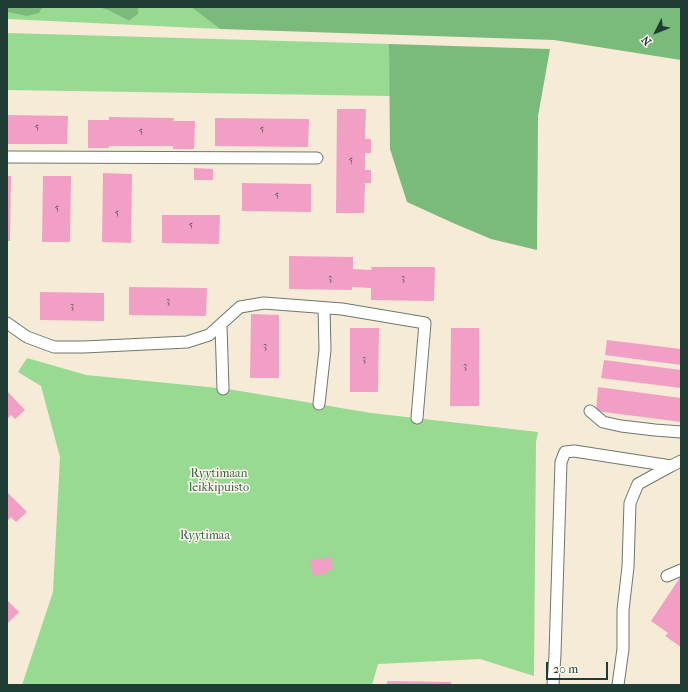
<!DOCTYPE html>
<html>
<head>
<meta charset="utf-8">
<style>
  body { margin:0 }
  #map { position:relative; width:688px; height:692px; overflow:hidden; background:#f5ebd6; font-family:"IM FELL French Canon",serif }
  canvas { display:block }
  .frame { position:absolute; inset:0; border:8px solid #1f3d34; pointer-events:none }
  .north { position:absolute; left:636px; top:12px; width:40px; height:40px; -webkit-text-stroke:3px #fbf7ec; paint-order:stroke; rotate:228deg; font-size:11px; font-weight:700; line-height:16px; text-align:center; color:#1f3d34 }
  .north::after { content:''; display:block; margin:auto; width:14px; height:18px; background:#1f3d34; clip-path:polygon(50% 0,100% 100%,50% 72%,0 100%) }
  .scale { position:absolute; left:546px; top:662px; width:62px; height:18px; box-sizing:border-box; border:2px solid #1f3d34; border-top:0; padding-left:5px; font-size:12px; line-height:14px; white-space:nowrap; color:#1f3d34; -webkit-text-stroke:3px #fbf7ec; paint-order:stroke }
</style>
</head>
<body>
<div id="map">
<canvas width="688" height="692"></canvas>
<div class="frame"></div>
<div class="north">N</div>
<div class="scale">20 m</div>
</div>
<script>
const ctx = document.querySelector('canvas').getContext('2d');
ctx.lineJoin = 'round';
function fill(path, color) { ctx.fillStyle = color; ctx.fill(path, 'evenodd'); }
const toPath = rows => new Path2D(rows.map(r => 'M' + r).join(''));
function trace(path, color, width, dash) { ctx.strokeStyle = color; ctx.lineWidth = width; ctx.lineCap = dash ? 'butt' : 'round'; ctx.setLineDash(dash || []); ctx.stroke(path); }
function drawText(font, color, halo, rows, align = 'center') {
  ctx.font = font + ' "IM FELL French Canon",serif'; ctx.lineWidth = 3; ctx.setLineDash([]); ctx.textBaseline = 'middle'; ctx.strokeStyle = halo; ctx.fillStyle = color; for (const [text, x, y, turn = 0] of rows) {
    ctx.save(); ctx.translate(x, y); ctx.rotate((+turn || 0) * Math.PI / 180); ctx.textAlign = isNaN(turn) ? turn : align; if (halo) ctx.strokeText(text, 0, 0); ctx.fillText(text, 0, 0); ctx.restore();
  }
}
const green = toPath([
  [43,7,98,7,110,11,129,21,138,14,138,7,191,7,220,29,7,19,7,10,8,12,39,13],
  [7,33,389,44,390,96,7,90],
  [27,358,86,375,228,389,371,413,538,432,536,442,534,676,480,659,378,664,372,685,22,685,53,592,60,457,41,386,18,372]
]);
const forest = toPath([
  [7,7,43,7,39,13,27,16,8,12],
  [98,7,138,7,138,14,129,21,110,11],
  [191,7,681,7,681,60,554,40,220,29],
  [389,44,550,49,538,116,537,250,491,239,453,223,407,202,390,149]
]);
const building = toPath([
  [337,109,366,109,365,139,371,139,371,153,365,153,365,170,371,170,371,183,365,183,364,213,336,213],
  [7,115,68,116,67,144,7,144],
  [109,117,174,118,173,121,195,121,194,149,173,149,173,146,109,146,109,148,88,148,88,120,109,120],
  [215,118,309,119,308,147,215,146],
  [194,168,213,169,213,180,194,180],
  [103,173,132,174,131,243,102,242],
  [7,176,11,176,10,241,7,241],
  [43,176,71,176,70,242,42,242],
  [242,183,311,184,311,212,242,211],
  [162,215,220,215,219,244,162,243],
  [289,256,353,257,353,269,372,270,371,267,435,267,434,301,371,300,371,288,352,287,352,290,289,289],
  [129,287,207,288,206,316,129,315],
  [40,292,104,293,104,321,40,320],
  [251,314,279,315,279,378,250,378],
  [350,328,379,328,378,392,350,392],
  [451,328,479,328,479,406,450,406],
  [607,340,681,349,681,365,605,355],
  [604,360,681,370,681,388,601,378],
  [598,387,681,398,681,422,596,411],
  [7,391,25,410,15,419,11,415,7,419],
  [7,492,27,512,16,522,11,517,7,521],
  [331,557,333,569,328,570,328,573,313,576,310,560],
  [681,576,681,647,665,636,668,633,651,621],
  [7,600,19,612,7,624],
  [387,681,451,682,451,685,387,685]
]);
const service = toPath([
  [7,157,317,158],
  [7,323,27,337,54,347,84,347,187,342,209,335,240,307,264,303,342,309,425,323,417,418],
  [221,325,223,389],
  [319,404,325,350,324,308],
  [590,411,603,422,621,426,655,430,681,432],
  [667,576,681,570],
  [553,685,555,654,561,462,565,452,574,451,671,466,681,461],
  [618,685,623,649,623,610,628,567,630,503,638,484,671,466]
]);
const numberNames = [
  ["5",37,128],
  ["5",262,130],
  ["5",141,132],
  ["5",351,161],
  ["5",277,196],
  ["5",57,209],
  ["5",117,214],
  ["5",191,226],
  ["3",330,279],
  ["3",403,279],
  ["3",168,302],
  ["3",72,307],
  ["3",265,347],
  ["3",364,360],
  ["3",465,367]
];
const parkNames = [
  ["Ryytimaan",219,474],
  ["leikkipuisto",219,488],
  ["Ryytimaa",205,536]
];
fill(green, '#98da91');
fill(forest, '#7aba7b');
fill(building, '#f29fc5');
trace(service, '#6a7a6d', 13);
trace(service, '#fff', 11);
drawText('10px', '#545658', null, numberNames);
drawText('12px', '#375c47', '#fbf7ec', parkNames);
</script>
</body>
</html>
